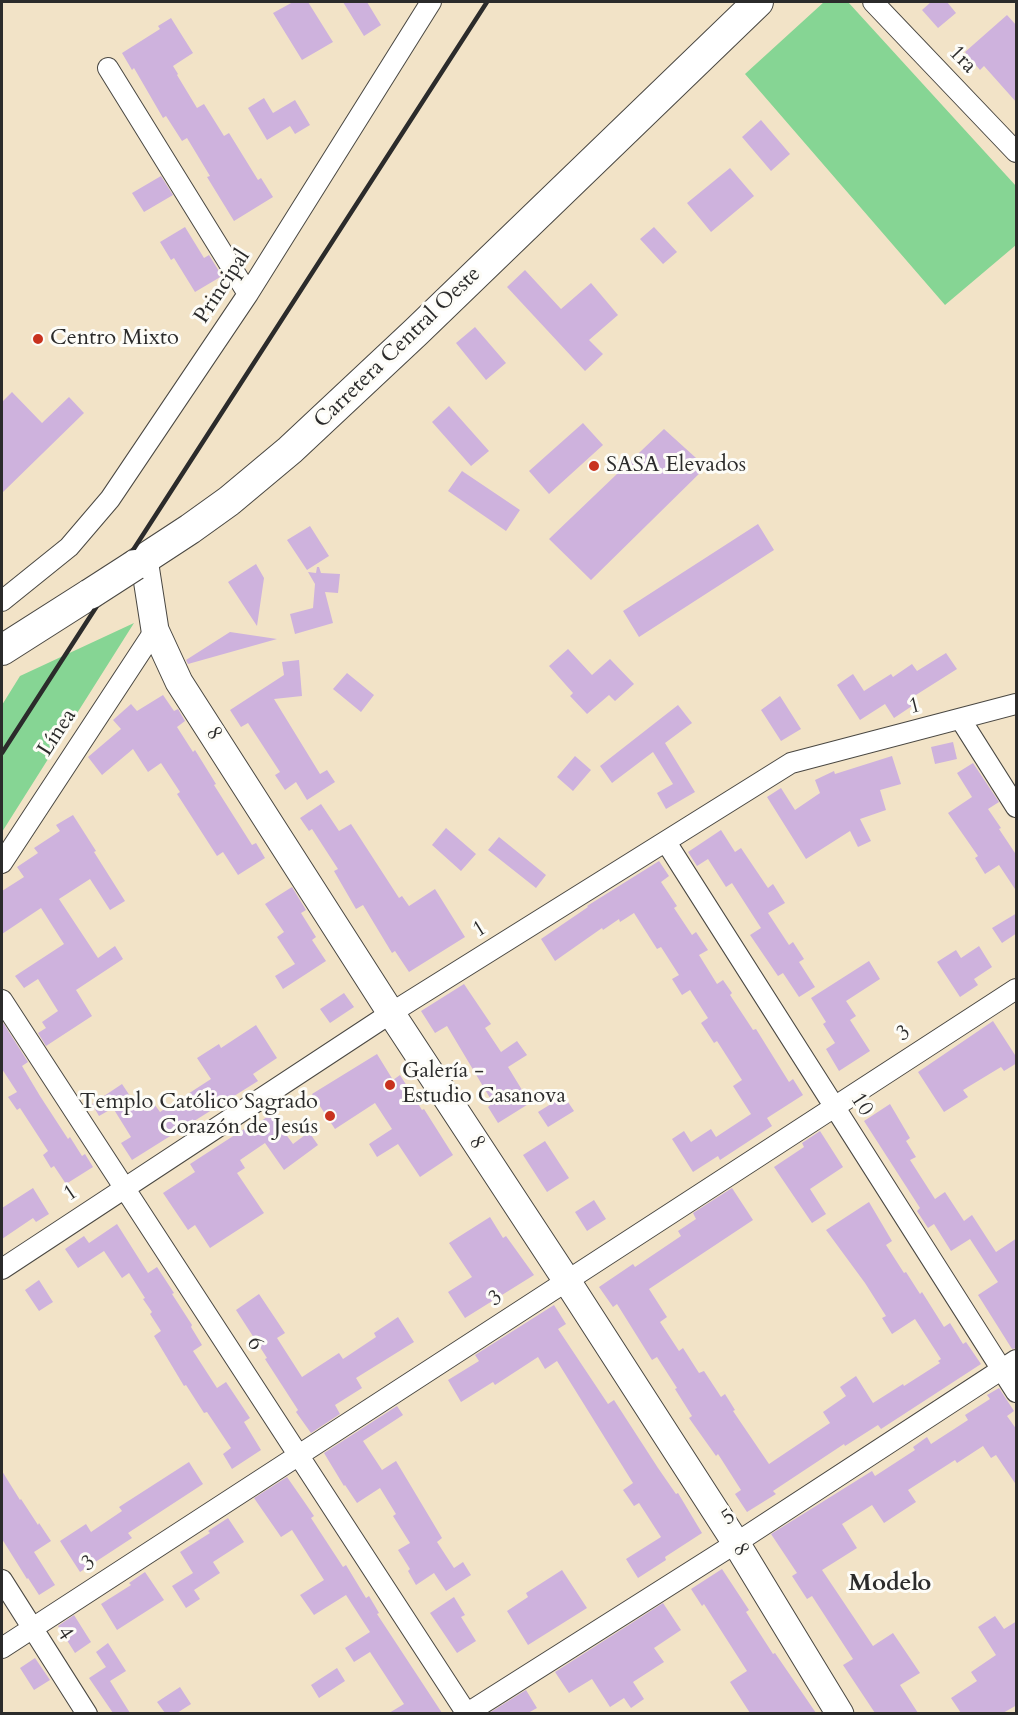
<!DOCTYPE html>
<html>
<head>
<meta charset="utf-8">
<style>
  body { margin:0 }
  #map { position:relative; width:1018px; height:1715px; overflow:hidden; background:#f2e3c7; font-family:Cardo,serif }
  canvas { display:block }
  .frame { position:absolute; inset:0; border:3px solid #2b2b2b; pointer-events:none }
</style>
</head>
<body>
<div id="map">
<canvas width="1018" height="1715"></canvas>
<div class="frame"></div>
</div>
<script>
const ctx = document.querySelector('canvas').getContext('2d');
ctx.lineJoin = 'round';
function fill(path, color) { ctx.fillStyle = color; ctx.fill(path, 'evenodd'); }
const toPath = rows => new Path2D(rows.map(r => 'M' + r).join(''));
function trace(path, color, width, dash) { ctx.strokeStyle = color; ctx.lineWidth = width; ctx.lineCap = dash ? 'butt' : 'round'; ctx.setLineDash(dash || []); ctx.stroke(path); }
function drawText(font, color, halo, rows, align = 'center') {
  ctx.font = font + ' Cardo,serif'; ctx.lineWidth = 6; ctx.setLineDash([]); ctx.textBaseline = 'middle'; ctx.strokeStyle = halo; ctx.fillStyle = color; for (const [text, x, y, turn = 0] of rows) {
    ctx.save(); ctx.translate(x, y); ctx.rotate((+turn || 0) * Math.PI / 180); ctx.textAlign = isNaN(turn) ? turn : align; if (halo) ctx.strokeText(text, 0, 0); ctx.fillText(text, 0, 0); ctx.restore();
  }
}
const green = toPath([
  [824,2,848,2,1016,186,1016,245,945,305,745,74],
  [134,623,2,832,2,705,20,676]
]);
const building = toPath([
  [293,2,308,2,333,42,302,60,273,13],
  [343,2,367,2,381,25,364,36],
  [931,2,947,2,956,13,938,28,922,10],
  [1007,15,1017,26,1017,103,984,66,980,70,965,52],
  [171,18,193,53,173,66,178,74,177,75,197,108,204,104,224,136,229,133,258,180,261,178,273,197,234,221,207,177,210,176,187,138,182,141,166,116,163,118,134,68,132,70,122,53,160,29,158,26],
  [264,98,273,113,295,100,310,125,295,134,290,126,267,140,248,108],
  [761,120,790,154,771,171,742,137],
  [730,168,754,196,711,232,687,203],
  [161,176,173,195,144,212,132,193],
  [185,227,204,258,209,255,222,276,195,292,174,258,171,260,160,242],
  [654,227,677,252,663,264,640,239],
  [525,270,561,309,591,283,618,315,589,340,603,354,585,371,507,287],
  [475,327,506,363,486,380,456,343],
  [12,392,42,423,69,397,84,413,2,493,2,402],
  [449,406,489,451,471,466,432,422],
  [583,423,603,445,549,494,529,471],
  [664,429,706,467,591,580,549,539],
  [462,471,520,510,506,531,448,491],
  [758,524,774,550,639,637,623,611],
  [310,526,329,556,307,570,287,540],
  [256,564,264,578,257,626,228,582],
  [317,567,319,567,321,573,340,574,338,593,325,592,333,623,295,634,290,614,313,608,315,584,308,572,316,573],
  [230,632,277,639,188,664,186,660],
  [568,649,592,675,610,659,634,684,615,701,609,695,587,714,570,696,573,693,549,666],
  [946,653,957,669,908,700,912,706,894,718,885,704,860,720,837,685,853,674,864,691,891,674,893,677,912,664,917,671],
  [299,660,302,696,274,699,320,774,327,770,335,782,307,800,296,782,285,790,275,775,280,772,248,723,241,727,230,710,284,675,282,662],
  [347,673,374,695,361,712,333,689],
  [163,695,174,711,178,709,185,721,177,727,193,752,195,750,216,784,214,785,252,845,256,843,265,858,238,875,223,852,217,856,177,794,180,792,161,763,148,772,133,749,102,775,88,757,121,729,113,720,131,704,137,711],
  [780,696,801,729,781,741,761,710],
  [678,705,692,723,665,743,695,792,666,809,657,793,673,784,653,752,612,783,600,766],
  [953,742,957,759,935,764,931,747],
  [575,756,591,770,573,791,557,777],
  [892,756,901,784,880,790,886,810,860,819,871,841,858,847,850,831,806,859,767,797,781,788,795,810,820,793,815,780,834,771,835,774],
  [973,763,999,802,988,809,1001,828,999,829,1017,856,1017,892,999,865,985,874,975,858,978,856,948,813,972,797,957,773],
  [321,804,339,831,351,824,399,898,402,896,409,906,435,889,465,937,409,972,395,951,392,953,363,905,356,909,334,871,338,869,312,829,309,831,300,818],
  [73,815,96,851,94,852,125,901,110,910,90,879,59,899,98,958,115,946,123,959,76,990,92,1016,46,1046,38,1033,46,1028,42,1022,58,1011,38,979,24,988,15,976,64,944,41,908,2,934,2,891,24,877,17,867,38,853,34,848,60,831,56,825],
  [446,828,476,854,461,871,432,845],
  [721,830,735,852,741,848,768,888,773,884,785,903,768,913,789,945,793,942,804,959,799,962,815,987,799,997,783,973,778,976,750,935,761,928,732,883,726,887,708,859,697,866,688,852],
  [499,837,546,875,536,888,488,850],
  [659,861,669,876,661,882,677,906,674,908,692,935,696,932,708,950,699,955,717,984,723,980,732,993,730,995,753,1030,756,1029,789,1082,793,1079,803,1095,767,1118,772,1126,720,1160,718,1156,693,1172,672,1139,684,1131,691,1142,711,1129,716,1137,751,1114,733,1086,742,1080,717,1041,714,1043,701,1023,708,1018,690,990,682,995,672,979,679,975,661,947,657,949,634,913,620,922,619,919,603,930,602,928,555,961,541,939,588,907,587,906],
  [292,887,306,910,301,913,316,937,312,940,326,961,283,989,275,976,295,964,277,937,284,932,265,904],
  [1017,913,1017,933,1002,943,992,928],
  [979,946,992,967,974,979,978,985,960,997,937,962,956,950,961,958],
  [869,961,880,979,846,1001,856,1016,850,1020,870,1051,839,1071,826,1049,835,1043,823,1024,826,1022,811,998],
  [464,984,491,1024,485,1028,501,1052,517,1041,527,1055,508,1067,530,1103,498,1123,488,1107,493,1103,447,1026,435,1033,421,1011],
  [344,993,354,1007,330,1023,320,1009],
  [2,1021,28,1062,22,1066,40,1096,68,1139,70,1137,82,1156,85,1154,93,1167,66,1184,54,1166,51,1168,43,1155,48,1151,20,1108,17,1110,8,1097,17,1092,2,1069],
  [993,1021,1017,1058,1017,1063,1004,1071,1001,1067,963,1090,968,1097,944,1112,918,1072],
  [256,1025,277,1058,253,1074,258,1081,132,1160,121,1143,131,1137,113,1108,99,1116,92,1104,122,1084,136,1105,149,1097,160,1112,211,1079,197,1058,219,1044,221,1048],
  [377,1054,393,1080,400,1075,422,1110,424,1109,453,1155,420,1177,398,1144,377,1157,369,1144,392,1129,375,1103,335,1129,312,1094],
  [564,1096,574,1111,548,1127,538,1112],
  [890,1104,910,1138,906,1141,916,1157,910,1160,935,1199,945,1192,964,1221,972,1215,996,1252,1017,1238,1017,1348,1012,1349,978,1295,998,1282,970,1239,951,1251,934,1224,928,1228,917,1211,920,1208,864,1121],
  [271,1114,293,1144,309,1132,318,1145,284,1170,265,1143,240,1160,245,1168,237,1173,264,1213,210,1248,195,1225,188,1230,163,1193,195,1172,190,1164,244,1129,246,1132],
  [820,1131,843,1167,810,1189,826,1214,812,1223,774,1167,804,1147,802,1143],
  [545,1141,569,1178,547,1192,523,1155],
  [33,1188,49,1214,36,1222,33,1218,2,1239,2,1208],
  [732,1188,753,1220,649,1289,667,1317,660,1322,679,1351,683,1348,699,1373,704,1371,721,1397,725,1394,735,1410,733,1411,769,1464,830,1423,823,1412,846,1396,840,1387,856,1376,873,1403,903,1384,904,1386,940,1363,938,1361,941,1359,915,1319,892,1334,882,1318,886,1316,865,1283,826,1230,869,1202,892,1241,886,1245,904,1273,906,1272,920,1294,922,1292,944,1327,950,1323,963,1344,966,1342,981,1364,881,1429,878,1425,845,1446,844,1444,773,1491,776,1494,747,1512,735,1494,741,1490,718,1454,716,1456,689,1418,692,1416,675,1389,677,1388,657,1357,652,1360,617,1304,613,1307,599,1287,633,1264,635,1267,681,1236,678,1231,696,1219,693,1213],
  [594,1200,606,1219,587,1231,575,1212],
  [490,1217,503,1238,506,1236,534,1275,465,1318,448,1292,472,1277,449,1243],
  [117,1224,148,1273,157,1267,174,1293,172,1294,192,1325,191,1327,202,1345,193,1351,217,1388,226,1382,250,1418,244,1422,261,1450,232,1469,223,1454,231,1448,207,1412,204,1413,186,1385,184,1386,154,1336,161,1331,150,1314,152,1312,143,1299,145,1298,129,1273,122,1278,104,1251,78,1268,65,1249,84,1236,89,1243],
  [39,1280,53,1302,39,1311,25,1290],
  [259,1294,285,1333,277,1338,302,1377,339,1353,343,1359,376,1337,374,1333,398,1317,414,1342,356,1378,362,1388,335,1405,340,1414,311,1433,296,1412,298,1410,265,1359,267,1358,236,1310],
  [554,1305,566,1324,558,1329,608,1404,614,1400,658,1468,676,1494,678,1493,702,1533,665,1557,666,1560,638,1578,626,1559,661,1537,639,1503,634,1506,623,1490,633,1483,557,1361,545,1369,538,1357,495,1385,493,1382,461,1402,448,1380,479,1361,475,1355],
  [999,1388,1014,1411,1007,1416,1017,1430,1017,1486,996,1455,991,1458,983,1446,957,1463,955,1460,908,1490,916,1502,884,1523,872,1505,842,1524,857,1548,822,1570,873,1646,893,1633,920,1673,900,1685,918,1713,875,1713,843,1665,853,1659,812,1596,807,1599,792,1576,797,1573,771,1534,872,1471,875,1476,915,1450,913,1447,927,1437,931,1444,968,1420,965,1415,990,1399,987,1395],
  [397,1406,403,1415,363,1441,382,1470,396,1461,442,1538,437,1542,454,1568,463,1562,471,1575,446,1591,434,1573,416,1585,408,1571,410,1569,398,1550,410,1543,393,1516,396,1514,380,1488,357,1503,345,1485,344,1486,324,1453],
  [189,1462,203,1484,128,1533,132,1538,80,1572,60,1541,86,1524,91,1532,122,1511,119,1507],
  [2,1471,20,1500,21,1499,38,1525,39,1523,51,1541,34,1552,55,1585,39,1595,28,1578,27,1579,2,1539],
  [287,1477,303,1500,314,1516,311,1518,343,1567,346,1565,366,1598,369,1596,379,1613,377,1614,442,1713,389,1713,404,1704,370,1652,354,1662,345,1648,370,1632,346,1595,314,1615,300,1595,324,1580,292,1530,281,1537,254,1498],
  [228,1518,244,1542,213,1562,220,1573,194,1590,200,1599,186,1608,172,1586,193,1573,180,1552,210,1533,208,1531],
  [722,1569,749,1610,746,1612,773,1654,775,1653,816,1713,750,1713,730,1682,747,1671,704,1604,702,1606,691,1589],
  [562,1570,587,1608,528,1645,507,1611,528,1597,526,1593],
  [145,1572,164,1600,117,1630,101,1604,131,1585,129,1583],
  [454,1597,465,1615,461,1617,476,1641,457,1653,430,1613],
  [663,1603,681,1630,654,1648,664,1662,633,1682,644,1699,631,1708,624,1698,610,1707,592,1679,569,1693,555,1672],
  [74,1615,91,1642,75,1653,58,1626],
  [995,1616,1004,1629,1017,1621,1017,1705,1003,1713,961,1713,951,1698,977,1681,971,1672,996,1655,978,1627],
  [108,1643,126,1671,110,1681,130,1713,113,1713,89,1678,106,1667,96,1652],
  [35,1658,50,1680,34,1690,20,1668],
  [337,1668,345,1681,319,1698,311,1685],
  [180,1687,191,1704,177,1713,165,1713,157,1702],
  [526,1690,537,1708,528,1713,489,1713]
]);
const street = toPath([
  [873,2,1016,152],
  [108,68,248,294],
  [2,601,69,547,110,499,248,294,431,2],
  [961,720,1016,807],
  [666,842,1016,1392],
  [2,863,155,630],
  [2,1000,467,1714],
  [2,1269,391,1013,791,763,1016,704],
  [2,1580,87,1714],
  [2,1648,1016,989],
  [466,1714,736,1543,1016,1360]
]);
const secondary = toPath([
  [144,559,155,630,179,682,391,1013,567,1281,736,1543,840,1714]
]);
const primary = toPath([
  [135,565,190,529,229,501,290,450,416,332,758,2],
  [2,650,90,594]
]);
const rail = toPath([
  [2,753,487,2]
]);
const primaryBridge = toPath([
  [90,594,135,565]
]);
const markers = [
  [38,339,6,"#c8321e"],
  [594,466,6,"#c8321e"],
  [390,1085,6,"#c8321e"],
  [330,1116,6,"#c8321e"]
];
const streetNames = [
  ["1ra",962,60,46],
  ["Principal",223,287,-57],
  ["Carretera Central Oeste",398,348,-44],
  ["1",915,707,-14],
  ["Línea",58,733,-57],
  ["8",213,734,57],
  ["1",480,930,-32],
  ["3",904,1034,-33],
  ["10",861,1105,57],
  ["8",476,1143,57],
  ["1",71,1194,-34],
  ["3",496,1299,-33],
  ["6",254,1344,57],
  ["5",729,1518,-33],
  ["8",740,1550,58],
  ["3",89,1564,-33],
  ["4",64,1634,57]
];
const poiNames = [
  ["Centro Mixto",50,339],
  ["SASA Elevados",606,466],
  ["Galería -",402,1072],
  ["Estudio Casanova",402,1097],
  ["Templo Católico Sagrado",318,1103,"right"],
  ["Corazón de Jesús",318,1128,"right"]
];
const neighbourhoodNames = [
  ["Modelo",890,1584]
];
fill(green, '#86d594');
fill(building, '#ceb2dd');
trace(street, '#494742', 22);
trace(secondary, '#494742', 29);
trace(primary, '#494742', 32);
trace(street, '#fff', 20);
trace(secondary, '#fff', 27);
trace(primary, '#fff', 30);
trace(rail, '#2b2b2b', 4.5);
trace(primaryBridge, '#494742', 32, []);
trace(primaryBridge, '#fff', 30);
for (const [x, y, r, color] of markers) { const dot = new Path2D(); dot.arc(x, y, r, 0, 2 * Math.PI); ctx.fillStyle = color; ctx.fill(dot); trace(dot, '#fdfcf7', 2); }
drawText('22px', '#2b2b2b', '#fdfcf7', streetNames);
drawText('22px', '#2b2b2b', '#fdfcf7', poiNames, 'left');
drawText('bold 24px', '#2b2b2b', '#fdfcf7', neighbourhoodNames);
</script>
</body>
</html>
